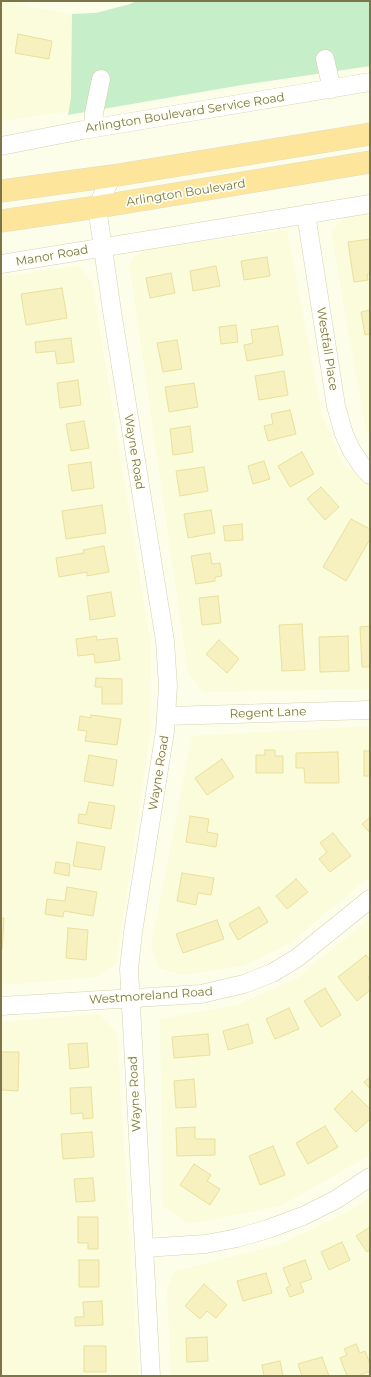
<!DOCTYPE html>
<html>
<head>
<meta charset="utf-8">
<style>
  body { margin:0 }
  #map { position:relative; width:371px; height:1377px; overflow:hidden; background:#fcfee9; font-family:Montserrat,sans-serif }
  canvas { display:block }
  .frame { position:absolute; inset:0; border:2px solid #7c7549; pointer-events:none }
</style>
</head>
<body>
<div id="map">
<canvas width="371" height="1377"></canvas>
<div class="frame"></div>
</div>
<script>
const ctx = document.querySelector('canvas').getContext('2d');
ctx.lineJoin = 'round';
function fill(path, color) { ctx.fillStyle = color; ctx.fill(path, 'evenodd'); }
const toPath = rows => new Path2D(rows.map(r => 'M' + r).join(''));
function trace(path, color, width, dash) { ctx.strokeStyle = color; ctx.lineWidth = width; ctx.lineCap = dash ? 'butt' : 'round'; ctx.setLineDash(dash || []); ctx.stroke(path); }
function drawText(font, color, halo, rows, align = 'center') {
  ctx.font = font + ' Montserrat,sans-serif'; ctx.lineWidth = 3.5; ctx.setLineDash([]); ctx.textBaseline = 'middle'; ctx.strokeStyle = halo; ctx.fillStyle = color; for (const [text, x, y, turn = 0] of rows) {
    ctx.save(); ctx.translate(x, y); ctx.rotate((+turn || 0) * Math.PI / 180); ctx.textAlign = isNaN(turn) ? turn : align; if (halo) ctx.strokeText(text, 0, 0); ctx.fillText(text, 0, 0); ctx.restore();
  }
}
const residential = toPath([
  [1,1,18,1,28,6,72,14,71,111,1,121],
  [370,212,370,436,366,432,331,232,346,216],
  [287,230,322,415,343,464,370,486,370,689,203,692,188,672,129,262,143,250],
  [78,266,92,282,151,647,149,741,116,963,97,977,1,985,1,277],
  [370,726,370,876,290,943,244,966,182,975,159,968,151,947,192,736],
  [370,918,370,1155,281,1206,188,1224,163,1206,160,1019,237,1005,296,979],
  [99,1014,117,1033,138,1376,1,1376,1,1022],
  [370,1196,370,1376,171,1376,167,1288,175,1271,281,1244,352,1210]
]);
const green = toPath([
  [136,1,370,1,370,66,242,85,68,115,71,98,72,14,96,13,130,4]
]);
const building = toPath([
  [18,34,52,41,49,59,15,53,18,34],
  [370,239,370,274,367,274,368,280,354,282,348,242,370,239],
  [267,257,270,276,244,280,241,261,267,257],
  [216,266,220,286,193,291,190,271,216,266],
  [171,273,175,293,150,298,146,278,171,273],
  [62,288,67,318,26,325,21,294,62,288],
  [370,310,370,334,365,335,361,312,370,310],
  [236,325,238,342,221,344,219,327,236,325],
  [278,326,283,355,247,361,244,345,253,343,251,330,278,326],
  [71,338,74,362,57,364,55,351,36,353,35,342,71,338],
  [177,340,182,369,163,372,157,343,177,340],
  [284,371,288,395,259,400,255,376,284,371],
  [78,380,81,405,60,408,57,383,78,380],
  [194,383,198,407,169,412,165,387,194,383],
  [290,410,296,434,268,441,264,426,273,424,271,414,290,410],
  [84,421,89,448,71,451,66,424,84,421],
  [190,426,193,452,173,455,170,429,190,426],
  [302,452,314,474,290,487,278,466,302,452],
  [264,461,270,479,253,484,248,466,264,461],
  [91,462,94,488,72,491,68,465,91,462],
  [204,467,208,491,180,496,176,471,204,467],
  [321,487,339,507,325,520,307,499,321,487],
  [102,505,106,533,66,539,62,511,102,505],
  [211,510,215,533,188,538,184,514,211,510],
  [351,519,370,529,370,539,346,581,323,567,351,519],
  [242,524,243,540,225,541,223,526,242,524],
  [104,546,109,572,87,576,87,572,59,577,56,558,84,553,83,550,104,546],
  [210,553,212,564,220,563,222,576,215,577,215,581,196,584,191,556,210,553],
  [111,592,115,616,90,620,87,596,111,592],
  [218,596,221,623,202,625,199,598,218,596],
  [302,624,305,670,282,671,279,625,302,624],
  [370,626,370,667,362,667,360,627,370,626],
  [96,636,97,640,117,638,120,660,95,663,94,654,78,656,76,639,96,636],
  [348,636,349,671,320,672,319,637,348,636],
  [219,640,239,659,227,673,206,654,219,640],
  [96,678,122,679,122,704,102,704,102,687,95,687,96,678],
  [91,715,121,719,117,745,85,741,87,731,78,730,80,716,91,718,91,715],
  [265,750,275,750,275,756,283,756,283,773,256,773,256,755,265,755,265,750],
  [364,751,370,751,370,776,364,776,364,751],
  [338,752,339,783,305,783,304,768,296,768,296,753,338,752],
  [89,755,117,760,113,786,84,781,89,755],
  [222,759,234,777,207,795,195,778,222,759],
  [89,802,115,806,111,829,78,823,79,814,86,815,89,802],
  [190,816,209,819,207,832,218,834,216,847,186,842,190,816],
  [370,817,370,833,362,824,370,817],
  [333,833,351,856,330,872,319,859,327,852,320,843,333,833],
  [77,842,105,847,101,870,73,866,77,842],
  [56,862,70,864,69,876,54,873,56,862],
  [182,873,214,878,211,895,198,893,196,905,177,901,182,873],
  [296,879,308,892,287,909,276,896,296,879],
  [67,887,97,892,93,916,64,911,63,917,45,914,47,899,65,901,67,887],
  [259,907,268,922,238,940,229,924,259,907],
  [1,918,4,918,2,950,1,950,1,918],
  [217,920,224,939,183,953,176,934,217,920],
  [68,928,88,930,86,960,66,958,68,928],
  [366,955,370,960,370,975,369,976,370,990,357,1001,338,977,366,955],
  [325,988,341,1015,321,1027,304,1001,325,988],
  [289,1008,299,1029,275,1039,266,1019,289,1008],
  [248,1024,253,1043,228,1050,223,1031,248,1024],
  [208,1034,210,1055,174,1058,172,1037,208,1034],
  [87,1043,89,1067,70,1069,68,1044,87,1043],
  [1,1052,19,1052,18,1091,1,1090,1,1052],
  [370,1077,370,1089,364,1082,370,1077],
  [194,1079,196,1107,176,1108,174,1081,194,1079],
  [91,1087,93,1118,83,1119,83,1113,71,1114,70,1088,91,1087],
  [352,1091,370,1109,370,1119,356,1132,334,1109,352,1091],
  [325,1126,338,1147,308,1164,296,1143,325,1126],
  [195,1127,195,1139,215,1139,215,1155,177,1156,176,1128,195,1127],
  [92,1132,94,1157,63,1159,61,1134,92,1132],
  [273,1146,285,1175,260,1185,249,1156,273,1146],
  [194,1164,211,1175,207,1181,220,1189,210,1205,180,1185,194,1164],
  [93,1178,95,1201,76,1202,74,1179,93,1178],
  [78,1217,98,1217,98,1249,88,1249,88,1243,78,1243,78,1217],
  [370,1227,370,1250,367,1252,356,1236,370,1227],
  [342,1242,350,1260,329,1270,321,1252,342,1242],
  [79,1260,99,1260,99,1287,79,1287,79,1260],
  [305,1260,312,1279,300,1283,304,1292,290,1297,286,1288,290,1286,283,1268,305,1260],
  [266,1273,272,1293,243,1301,237,1281,266,1273],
  [204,1284,227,1305,216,1318,207,1311,200,1319,185,1306,204,1284],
  [102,1301,103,1325,75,1326,75,1317,84,1317,83,1302,102,1301],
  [207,1337,208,1361,187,1362,186,1338,207,1337],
  [356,1344,360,1353,365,1351,370,1364,370,1371,358,1376,347,1376,340,1358,347,1355,344,1349,356,1344],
  [84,1346,106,1346,106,1372,84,1372,84,1346],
  [322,1357,329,1376,302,1376,298,1364,322,1357],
  [280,1361,283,1376,264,1376,262,1365,280,1361]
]);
const minor = toPath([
  [325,59,332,89],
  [93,128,94,113,101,79],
  [1,146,83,130,370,82],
  [112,176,97,207,112,311,165,641,168,686,165,731,133,932,129,969,151,1376],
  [306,214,336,406,344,434,352,451,362,466,370,475],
  [1,264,370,204],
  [167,716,370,710],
  [1,1006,201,994,244,984,272,973,297,958,370,899],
  [144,1248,206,1244,237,1238,268,1229,303,1216,337,1199,370,1177]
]);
const highway = toPath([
  [1,191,112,176,370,134],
  [1,221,97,207,370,162]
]);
const streetNames = [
  ["Arlington Boulevard Service Road",185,113,-9],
  ["Arlington Boulevard",186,193,-9],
  ["Manor Road",52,256,-10],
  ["Westfall Place",327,349,81],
  ["Wayne Road",134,452,81],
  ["Regent Lane",268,713,-2],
  ["Wayne Road",159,773,-81],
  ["Westmoreland Road",151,996,-4],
  ["Wayne Road",135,1094,-93]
];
fill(residential, '#fafcdc');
fill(green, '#c5eec9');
fill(building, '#f6f1be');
trace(building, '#eae19c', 1);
trace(minor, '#d4d2af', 19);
trace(highway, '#dddbd0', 23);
trace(minor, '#fff', 18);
trace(highway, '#fde69b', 22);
drawText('12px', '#7c7549', '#fdfff1', streetNames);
</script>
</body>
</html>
